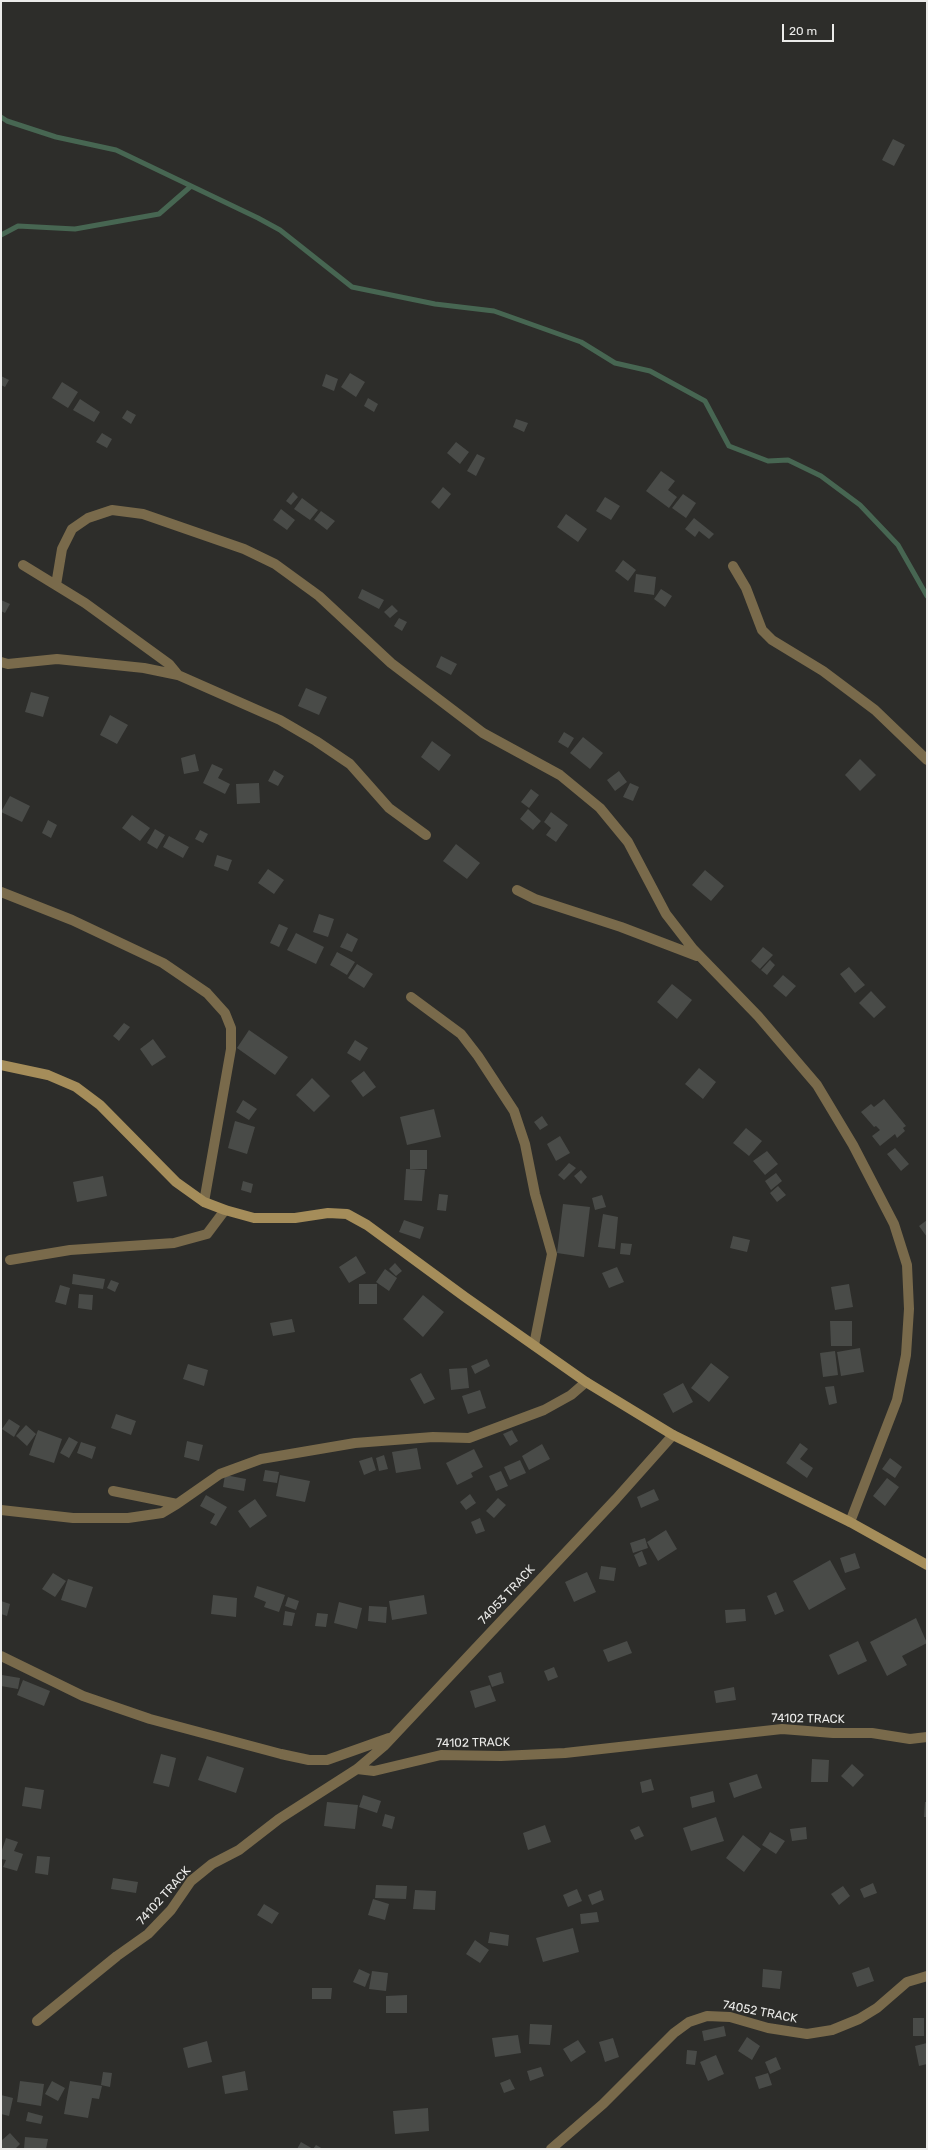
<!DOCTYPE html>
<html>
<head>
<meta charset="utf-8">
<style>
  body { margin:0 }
  #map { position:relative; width:928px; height:2150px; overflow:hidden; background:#2d2d2a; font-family:Rubik,sans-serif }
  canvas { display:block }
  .frame { position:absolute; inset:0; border:2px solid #ebebe9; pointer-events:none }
  .scale { position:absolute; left:782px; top:24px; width:52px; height:18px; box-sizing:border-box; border:2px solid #ebebe9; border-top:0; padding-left:5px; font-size:12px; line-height:14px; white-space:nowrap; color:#ebebe9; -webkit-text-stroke:3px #2d2d2a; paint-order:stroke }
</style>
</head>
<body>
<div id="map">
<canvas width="928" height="2150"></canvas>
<div class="frame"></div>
<div class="scale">20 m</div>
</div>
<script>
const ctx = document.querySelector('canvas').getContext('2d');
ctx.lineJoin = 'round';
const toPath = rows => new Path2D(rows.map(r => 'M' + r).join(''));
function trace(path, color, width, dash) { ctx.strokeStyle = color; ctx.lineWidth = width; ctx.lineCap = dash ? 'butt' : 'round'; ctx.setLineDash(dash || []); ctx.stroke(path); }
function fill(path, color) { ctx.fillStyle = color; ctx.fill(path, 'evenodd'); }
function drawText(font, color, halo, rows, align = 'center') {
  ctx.font = font + ' Rubik,sans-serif'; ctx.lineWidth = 3; ctx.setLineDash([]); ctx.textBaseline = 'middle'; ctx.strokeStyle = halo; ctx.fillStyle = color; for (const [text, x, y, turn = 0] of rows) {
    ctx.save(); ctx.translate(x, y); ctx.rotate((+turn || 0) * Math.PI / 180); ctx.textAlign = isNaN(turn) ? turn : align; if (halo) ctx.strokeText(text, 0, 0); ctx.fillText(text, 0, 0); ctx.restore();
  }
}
const stream = toPath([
  [1,117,7,121,56,137,116,150,258,218,280,230,352,287,435,304,494,311,581,342,615,363,650,371,705,401,729,446,768,461,788,460,821,476,860,505,898,545,927,596],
  [1,235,18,226,75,229,159,214,190,187]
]);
const building = toPath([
  [893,139,905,145,894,166,882,160],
  [350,373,365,382,356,397,341,387],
  [326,374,338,379,334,391,322,386],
  [1,376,9,380,5,387,1,385],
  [62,382,78,392,68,408,52,398],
  [368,398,378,404,374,412,364,406],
  [80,399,100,412,94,422,73,410],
  [127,410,136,415,131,424,122,418],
  [516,419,528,423,524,432,513,427],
  [102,433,112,439,107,448,96,442],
  [456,442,469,452,460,464,447,453],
  [477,454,485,458,476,476,467,471],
  [661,471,675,481,668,490,677,497,669,508,646,491],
  [443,487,451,494,439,509,431,502],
  [293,492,298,497,291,505,286,501],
  [683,494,696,503,686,518,672,508],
  [605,497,620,506,611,520,596,511],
  [302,498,318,510,310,520,294,509],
  [281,509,295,520,287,530,273,520],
  [321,511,335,521,327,530,314,520],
  [566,514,587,529,578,542,557,527],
  [694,518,714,534,709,539,699,531,695,537,685,529],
  [623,560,636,570,628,581,615,571],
  [636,574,656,577,654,595,634,592],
  [362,589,384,600,379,609,358,598],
  [661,589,672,596,665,607,654,599],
  [1,600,10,604,5,613,1,611],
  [392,605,398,611,390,618,384,612],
  [399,618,407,622,402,631,394,626],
  [441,656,457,664,451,675,436,667],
  [306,688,327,697,319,715,298,706],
  [31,692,49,697,43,717,25,712],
  [110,715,128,725,117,744,100,735],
  [564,732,574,738,568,748,558,742],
  [583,737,603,753,590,769,570,753],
  [432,741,451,755,439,771,421,757],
  [195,754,199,771,184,774,181,758],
  [860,759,876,775,860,791,845,775],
  [212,764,223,769,218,778,230,784,225,794,203,783],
  [274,770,284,776,278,786,268,781],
  [619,771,627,782,615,791,607,780],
  [259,783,260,803,237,804,236,784],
  [630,783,639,787,633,801,623,797],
  [531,789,539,795,529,808,521,802],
  [10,796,30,806,22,822,1,812],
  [528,809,541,821,533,830,520,819],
  [551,812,568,825,556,842,546,835,551,828,544,822],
  [132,815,150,828,140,841,122,828],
  [48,820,57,825,51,838,42,833],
  [155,829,165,835,157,849,147,843],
  [200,830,208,834,203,843,195,839],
  [169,836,189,847,183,858,163,847],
  [456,844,480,863,467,879,443,861],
  [217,855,232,860,228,871,214,866],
  [268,869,284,880,274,894,258,883],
  [705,870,724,886,711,901,692,885],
  [319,914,334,919,328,937,313,932],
  [279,924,288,928,279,947,270,943],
  [296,933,324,947,316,964,287,950],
  [347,933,358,939,352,952,340,947],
  [763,947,773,955,760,969,751,961],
  [337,952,355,962,347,975,330,965],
  [770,960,775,965,767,975,761,970],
  [357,964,373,974,364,988,348,978],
  [849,967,865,985,855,993,840,974],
  [783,975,796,986,786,997,773,986],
  [672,984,692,1000,677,1019,657,1002],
  [871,991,886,1007,874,1018,859,1003],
  [124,1023,130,1027,119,1041,113,1036],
  [249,1030,288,1057,275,1075,237,1048],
  [153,1039,166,1057,152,1066,140,1049],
  [355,1040,368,1048,360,1061,347,1053],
  [699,1068,716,1082,703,1099,685,1084],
  [364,1071,376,1087,363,1097,351,1081],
  [312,1078,330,1096,314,1112,296,1095],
  [884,1099,906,1126,903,1128,905,1131,897,1138,895,1134,880,1146,872,1136,880,1130,876,1126,874,1127,861,1112,871,1104,874,1107],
  [243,1100,257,1109,249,1120,236,1112],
  [434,1109,441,1137,407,1145,400,1117],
  [542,1116,548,1125,540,1130,534,1122],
  [235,1121,255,1127,247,1154,228,1148],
  [746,1128,762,1141,749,1156,733,1143],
  [560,1136,570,1153,556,1161,547,1144],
  [895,1148,909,1164,901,1171,887,1154],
  [410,1150,427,1150,427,1169,410,1169],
  [767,1151,778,1164,765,1175,753,1161],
  [569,1163,576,1168,564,1180,558,1175],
  [406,1169,425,1170,422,1201,404,1200],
  [581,1170,587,1177,581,1184,574,1176],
  [776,1173,782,1181,771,1190,765,1181],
  [103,1176,107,1196,77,1202,73,1182],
  [243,1181,253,1184,251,1193,241,1190],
  [778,1186,786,1195,777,1202,770,1193],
  [439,1194,448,1195,446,1211,437,1210],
  [602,1195,606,1207,595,1210,592,1198],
  [563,1204,590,1207,584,1257,557,1253],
  [603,1214,618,1217,615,1249,598,1247],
  [404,1220,424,1227,420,1239,399,1232],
  [927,1220,927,1237,919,1226],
  [733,1236,750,1240,747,1252,730,1248],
  [621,1243,632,1244,630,1255,620,1254],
  [356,1256,366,1273,349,1283,339,1267],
  [395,1263,402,1271,396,1276,389,1269],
  [617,1267,624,1282,609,1288,602,1273],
  [385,1269,397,1278,389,1291,376,1282],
  [73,1274,105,1279,103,1289,72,1284],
  [111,1280,119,1283,115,1292,107,1288],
  [359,1284,377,1284,377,1304,359,1304],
  [849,1284,853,1307,835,1310,831,1287],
  [60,1285,70,1288,66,1305,55,1302],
  [79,1294,93,1295,92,1310,78,1308],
  [423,1295,444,1312,423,1337,403,1319],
  [292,1319,295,1332,273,1336,270,1323],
  [830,1321,852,1321,852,1346,831,1346],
  [860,1348,864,1372,841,1376,837,1352],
  [835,1351,838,1375,823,1377,820,1353],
  [487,1359,490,1366,475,1374,471,1366],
  [711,1363,729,1377,709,1402,691,1388],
  [188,1364,208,1370,204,1386,183,1379],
  [467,1368,469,1388,451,1390,449,1369],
  [421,1373,435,1399,424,1404,410,1379],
  [683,1383,693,1402,673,1413,663,1394],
  [834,1386,837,1403,829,1405,825,1387],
  [480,1390,486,1408,468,1414,462,1396],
  [116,1414,136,1421,131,1435,111,1428],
  [9,1419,20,1426,14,1437,2,1429],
  [26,1425,36,1434,27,1446,16,1436],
  [38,1430,62,1439,54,1463,29,1455],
  [512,1430,518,1441,510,1446,503,1434],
  [69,1437,78,1442,69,1458,60,1453],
  [187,1441,203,1445,199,1461,184,1457],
  [81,1442,96,1447,92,1459,77,1453],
  [800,1443,808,1449,800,1459,813,1468,807,1478,786,1463],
  [542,1444,550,1459,529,1470,522,1456],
  [417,1448,421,1469,396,1473,392,1452],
  [474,1449,483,1467,471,1473,473,1477,457,1485,446,1463],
  [384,1455,388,1469,379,1471,376,1458],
  [372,1457,376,1470,364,1475,359,1461],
  [890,1458,902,1467,895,1478,882,1469],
  [520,1460,526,1473,510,1480,504,1467],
  [265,1470,279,1472,277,1483,263,1481],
  [501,1471,508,1486,496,1491,489,1476],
  [225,1475,246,1479,244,1491,223,1487],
  [280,1475,310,1481,305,1502,276,1496],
  [887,1478,899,1487,885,1506,873,1496],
  [654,1489,659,1500,641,1508,637,1497],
  [470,1494,476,1503,466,1510,460,1502],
  [206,1495,227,1507,216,1526,210,1523,215,1514,200,1506],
  [498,1498,506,1505,494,1518,486,1511],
  [255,1499,267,1516,250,1528,238,1511],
  [480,1518,485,1531,476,1534,471,1522],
  [666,1530,677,1549,658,1561,647,1542],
  [645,1538,648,1548,633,1553,630,1543],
  [642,1551,647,1564,639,1567,634,1555],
  [855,1553,860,1568,845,1573,840,1558],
  [830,1560,846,1589,809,1610,793,1581],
  [601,1566,616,1568,614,1581,599,1579],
  [587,1572,596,1592,574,1602,565,1582],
  [53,1573,66,1581,55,1597,42,1589],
  [68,1579,93,1587,86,1608,61,1600],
  [257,1586,285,1595,279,1612,264,1607,266,1602,254,1597],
  [776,1592,784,1611,775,1615,767,1596],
  [213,1595,237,1598,236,1617,211,1614],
  [424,1595,427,1614,392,1620,389,1601],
  [288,1597,299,1601,296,1610,285,1606],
  [1,1601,10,1604,7,1616,1,1614],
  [339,1602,362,1608,357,1629,334,1623],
  [369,1606,387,1607,386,1623,368,1621],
  [745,1609,746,1621,726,1623,725,1610],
  [285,1611,295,1613,292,1626,283,1625],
  [317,1613,328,1614,326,1627,315,1626],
  [916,1618,927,1643,902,1656,907,1665,887,1676,870,1642],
  [627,1641,632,1653,608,1662,603,1650],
  [858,1641,867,1661,838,1675,829,1655],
  [554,1667,558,1677,548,1681,544,1671],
  [501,1672,504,1683,492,1687,488,1676],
  [2,1675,20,1678,18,1689,1,1686],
  [23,1680,50,1691,44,1706,17,1695],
  [490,1685,496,1701,475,1708,470,1691],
  [734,1687,736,1700,716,1703,714,1691],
  [161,1754,176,1758,169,1787,153,1783],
  [207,1756,244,1768,236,1793,198,1780],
  [812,1759,829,1760,828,1782,811,1782],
  [852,1764,864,1775,853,1787,841,1776],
  [757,1774,762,1788,734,1798,729,1783],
  [651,1779,654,1790,642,1793,640,1782],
  [25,1787,44,1790,41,1809,22,1806],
  [713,1791,715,1802,692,1808,690,1797],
  [363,1795,381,1801,377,1813,359,1807],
  [327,1802,358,1805,355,1829,324,1826],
  [925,1802,927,1802,927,1817,924,1817],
  [385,1814,395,1817,392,1829,382,1826],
  [716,1817,724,1841,691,1851,683,1828],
  [545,1825,551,1842,528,1850,523,1833],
  [639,1826,644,1836,635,1840,630,1830],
  [806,1827,807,1839,792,1841,790,1829],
  [770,1832,785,1841,776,1854,762,1845],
  [743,1835,761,1849,744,1872,726,1858],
  [6,1838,18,1842,14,1851,23,1854,17,1871,3,1867,6,1860,1,1859,1,1853],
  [37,1856,50,1857,48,1875,35,1873],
  [113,1878,138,1882,136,1893,111,1889],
  [873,1883,877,1893,864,1898,860,1889],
  [376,1885,407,1886,406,1899,375,1898],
  [843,1886,850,1896,839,1905,831,1894],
  [577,1889,582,1901,568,1907,563,1895],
  [415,1890,436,1891,435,1910,413,1909],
  [601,1890,604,1900,592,1905,588,1895],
  [373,1899,389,1904,385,1920,368,1915],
  [264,1904,279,1913,272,1924,257,1915],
  [597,1912,599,1922,581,1924,580,1914],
  [573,1928,579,1952,543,1962,536,1938],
  [490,1932,509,1935,508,1946,488,1943],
  [475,1940,489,1950,480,1963,466,1954],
  [869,1967,874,1981,857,1987,852,1973],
  [359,1969,370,1974,365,1987,353,1982],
  [763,1969,782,1971,780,1989,762,1987],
  [372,1971,388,1973,386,1991,369,1989],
  [312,1988,332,1988,331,1999,312,1999],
  [407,1995,407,2013,386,2013,386,1996],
  [913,2018,924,2018,924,2036,913,2036],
  [530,2024,552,2025,550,2045,529,2044],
  [724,2026,726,2036,704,2041,702,2031],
  [518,2035,521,2053,495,2057,492,2038],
  [747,2037,760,2046,752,2060,738,2051],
  [613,2038,619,2057,605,2062,599,2042],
  [578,2040,586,2052,571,2062,563,2049],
  [207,2041,212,2062,188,2068,183,2048],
  [927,2043,927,2064,919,2066,915,2046],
  [687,2050,697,2051,695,2065,686,2064],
  [716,2055,724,2074,708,2081,700,2062],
  [776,2057,781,2069,770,2074,765,2062],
  [541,2067,544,2076,530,2081,527,2071],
  [245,2071,248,2090,225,2094,222,2076],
  [103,2072,112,2073,110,2087,101,2085],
  [768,2073,772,2085,759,2089,755,2077],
  [510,2079,515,2089,504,2093,500,2083],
  [20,2081,44,2084,41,2106,17,2102],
  [52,2081,65,2088,58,2101,45,2094],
  [70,2081,102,2086,99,2099,92,2098,88,2118,64,2114],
  [1,2095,13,2098,9,2116,1,2114],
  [428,2108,429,2131,395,2134,393,2111],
  [28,2112,43,2116,41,2124,26,2121],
  [10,2133,20,2144,15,2149,2,2149,1,2141],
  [25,2137,48,2139,46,2149,24,2149],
  [301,2142,313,2149,297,2149],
  [316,2145,323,2149,313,2149]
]);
const street = toPath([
  [23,565,85,603,169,664,178,675],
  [733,566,746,588,762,630,772,640,823,671,875,710,927,760],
  [56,585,62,549,72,529,88,518,112,510,143,514,244,549,275,564,319,596,391,663,483,733,560,775,600,808,628,842,666,914,693,949,758,1016,817,1085,853,1145,894,1224,907,1265,909,1309,906,1355,897,1400,850,1522],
  [1,662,8,664,57,659,144,668,178,675,280,720,316,741,350,764,389,808,426,835],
  [517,890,535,899,621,927,697,956],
  [1,892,72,920,163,963,207,993,225,1013,231,1028,231,1049,204,1202],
  [411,997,461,1034,478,1056,514,1111,525,1144,535,1194,552,1254,534,1345],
  [10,1260,70,1250,174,1243,207,1234,225,1210],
  [113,1491,177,1504,220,1474,261,1459,355,1443,433,1437,469,1438,544,1410,571,1395,586,1382],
  [1,1510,73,1518,128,1518,162,1513,177,1504],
  [1,1656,83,1696,150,1719,281,1754,309,1760,327,1760,389,1738],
  [357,1769,374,1771,441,1755,501,1756,565,1753,782,1729,833,1733,872,1733,910,1739,927,1737],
  [37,2021,117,1956,148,1934,171,1910,191,1881,212,1864,239,1850,279,1819,357,1769,384,1746,616,1499,673,1435],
  [551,2149,603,2104,674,2033,689,2022,707,2016,730,2017,768,2028,807,2034,832,2030,859,2019,877,2008,907,1982,927,1976]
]);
const secondary = toPath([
  [1,1065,48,1075,76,1087,100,1105,176,1182,204,1202,225,1210,254,1218,295,1218,328,1213,347,1214,367,1225,465,1297,586,1382,673,1435,850,1522,927,1565]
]);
const streetNames = [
  ["74053 TRACK",507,1595,-47],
  ["74102 TRACK",808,1719,1],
  ["74102 TRACK",473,1743,-1],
  ["74102 TRACK",164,1896,-48],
  ["74052 TRACK",760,2012,11]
];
trace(stream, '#476652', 5);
fill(building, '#494b48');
trace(street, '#796a4b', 10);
trace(secondary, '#a58d5a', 10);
drawText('12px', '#ebebe9', '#2d2d2a', streetNames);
</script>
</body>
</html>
